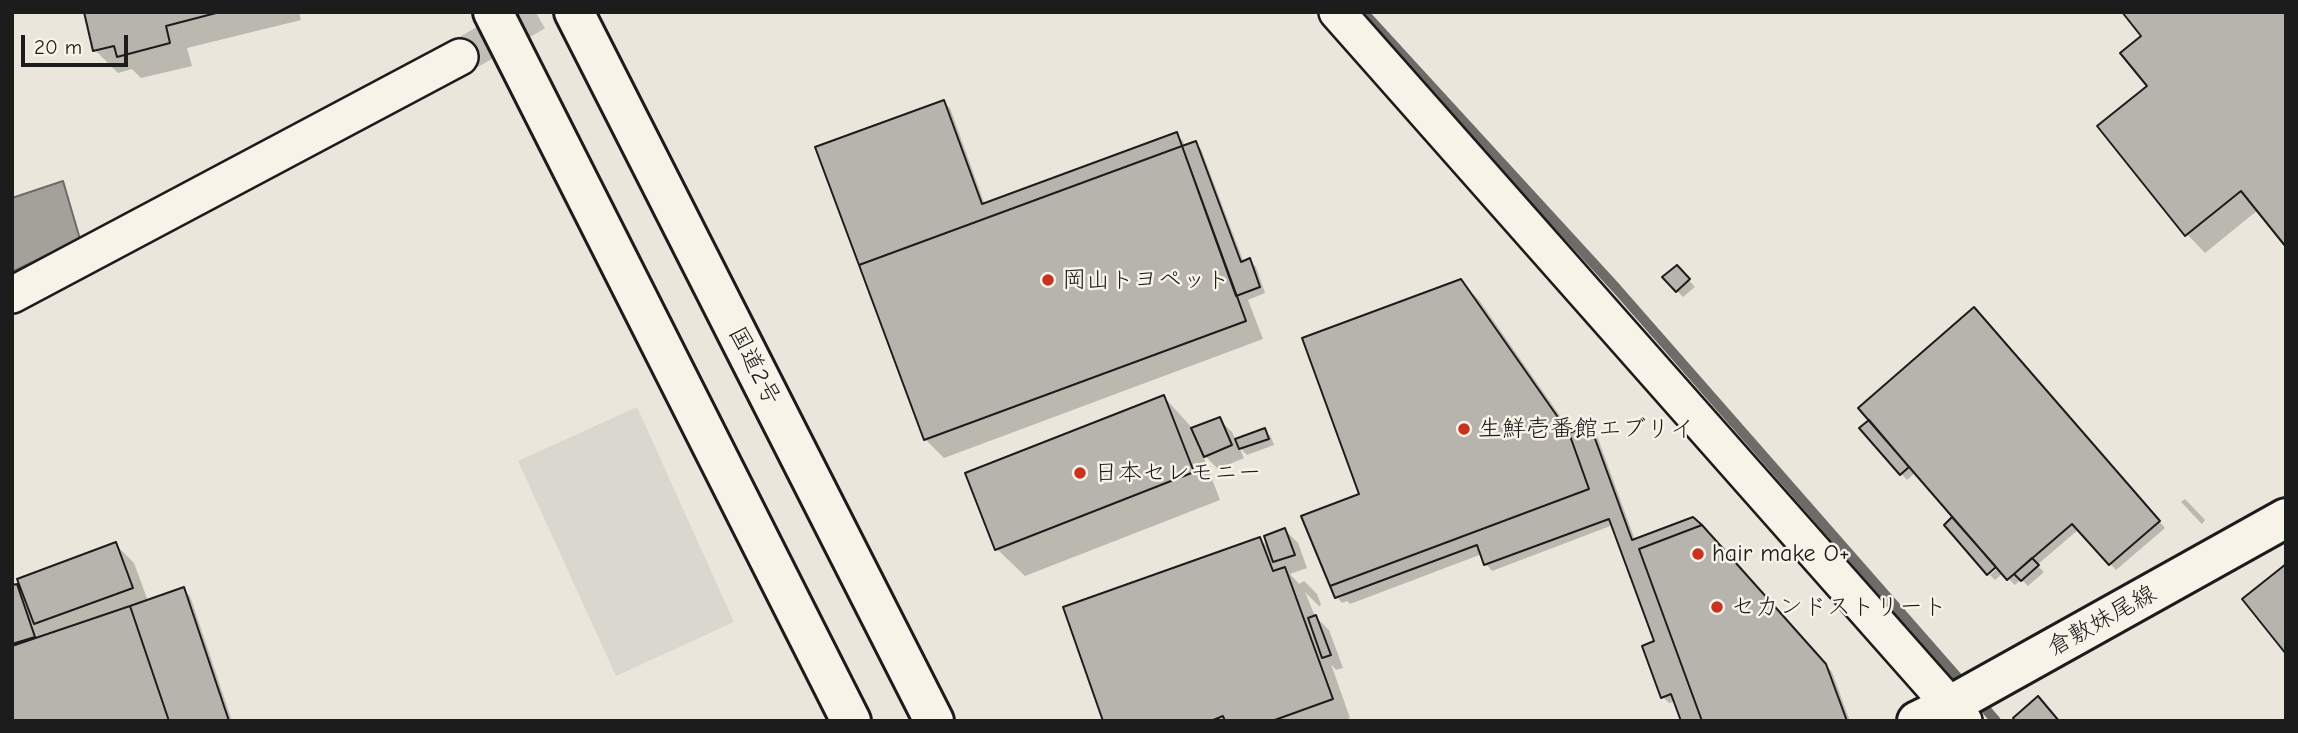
<!DOCTYPE html>
<html>
<head>
<meta charset="utf-8">
<style>
  body { margin:0 }
  #map { position:relative; width:2298px; height:733px; overflow:hidden; background:#eae6dc; font-family:"Comic Neue",sans-serif }
  canvas { display:block }
  .frame { position:absolute; inset:0; border:14px solid #1c1c1c; pointer-events:none }
  .scale { position:absolute; left:21px; top:35px; width:107px; height:32px; box-sizing:border-box; border:4px solid #1c1c1c; border-top:0; padding-left:9px; font-size:21px; line-height:24px; white-space:nowrap; color:#1c1c1c; -webkit-text-stroke:5px #f7f3e8; paint-order:stroke }
</style>
</head>
<body>
<div id="map">
<canvas width="2298" height="733"></canvas>
<div class="frame"></div>
<div class="scale">20 m</div>
</div>
<script>
const ctx = document.querySelector('canvas').getContext('2d');
ctx.lineJoin = 'round';
function fill(path, color) { ctx.fillStyle = color; ctx.fill(path, 'evenodd'); }
const toPath = rows => new Path2D(rows.map(r => 'M' + r).join(''));
function trace(path, color, width, dash) { ctx.strokeStyle = color; ctx.lineWidth = width; ctx.lineCap = dash ? 'butt' : 'round'; ctx.setLineDash(dash || []); ctx.stroke(path); }
function drawText(font, color, halo, rows, align = 'center') {
  ctx.font = font + ' "Comic Neue","Klee One",sans-serif'; ctx.lineWidth = 5; ctx.setLineDash([]); ctx.textBaseline = 'middle'; ctx.strokeStyle = halo; ctx.fillStyle = color; for (const [text, x, y, turn = 0] of rows) {
    ctx.save(); ctx.translate(x, y); ctx.rotate((+turn || 0) * Math.PI / 180); ctx.textAlign = isNaN(turn) ? turn : align; if (halo) ctx.strokeText(text, 0, 0); ctx.fillText(text, 0, 0); ctx.restore();
  }
}
const built = toPath([
  [637,407,734,622,616,676,518,461]
]);
const water = toPath([
  [63,181,80,239,12,272,12,198,63,181]
]);
const shadow = toPath([
  [85,12,299,12,301,20,187,48,192,66,141,78,132,69,118,73,95,50],
  [2286,12,2258,210,2205,253,2187,234,2149,86,2144,36],
  [943,102,950,108,985,205,1176,134,1183,141,1185,147,1195,143,1201,149,1244,263,1249,260,1256,267,1265,293,1248,300,1263,339,944,458,925,439],
  [1677,267,1695,287,1683,297,1664,277],
  [1460,281,1479,300,1572,433,1590,427,1596,433,1635,540,1699,526,1832,672,1850,721,1683,721,1675,701,1669,703,1663,697,1657,642,1613,525,1492,571,1486,564,1482,554,1350,604,1347,601,1342,603,1338,598,1343,597,1340,594,1362,495],
  [1980,315,2165,528,2116,570,2079,529,2037,565,2044,572,2028,586,2021,579,2015,585,2003,573,1995,580,1990,575,2004,563,2002,560,1987,572,1946,525,1955,517,1916,472,1907,480,1862,428],
  [1164,397,1193,429,1219,419,1232,432,1236,441,1265,430,1271,437,1274,445,1247,455,1239,447,1244,458,1218,469,1202,453,1220,500,1025,576,997,549],
  [2185,499,2205,520,2202,524,2181,502],
  [1285,530,1298,543,1307,568,1290,574,1299,584,1304,581,1317,594,1321,605,1319,606,1305,592,1315,616,1329,630,1343,668,1336,670,1331,664,1350,718,1341,721,1104,721,1260,539,1270,549],
  [115,544,134,563,148,601,183,589,190,596,232,721,12,721,12,587,16,586,25,594]
]);
const stream = toPath([
  [1363,12,1617,289,1966,687],
  [1977,699,1996,721]
]);
const building = toPath([
  [84,12,220,12,166,26,170,43,117,57,114,46,93,51,84,12],
  [2122,12,2286,12,2286,247,2241,191,2185,236,2097,126,2147,86,2120,53,2141,36,2122,12],
  [944,100,982,204,1177,132,1182,146,859,265,815,147,944,100],
  [1196,141,1241,262,1250,258,1260,287,1236,296,1182,146,1196,141],
  [1182,146,1246,321,924,440,859,265,1182,146],
  [1677,265,1690,279,1676,292,1662,277,1677,265],
  [1461,279,1569,433,1589,489,1330,586,1301,516,1359,494,1302,338,1461,279],
  [1974,307,2160,521,2109,565,2072,524,2007,580,1858,408,1974,307],
  [1164,395,1194,472,995,550,965,473,1164,395],
  [1220,417,1232,445,1204,457,1191,428,1220,417],
  [1869,420,1909,467,1900,475,1859,428,1869,420],
  [1590,425,1632,540,1693,517,1702,525,1639,549,1702,721,1681,721,1671,694,1661,698,1642,646,1654,641,1609,519,1484,565,1477,545,1335,598,1330,586,1589,489,1569,433,1590,425],
  [1265,428,1269,439,1239,449,1235,439,1265,428],
  [1952,517,1996,567,1987,575,1944,525,1952,517],
  [1702,525,1826,664,1847,721,1702,721,1639,549,1702,525],
  [1285,528,1295,555,1273,562,1264,536,1285,528],
  [1260,537,1273,571,1285,567,1333,699,1272,721,1225,721,1223,716,1211,721,1103,721,1063,607,1260,537],
  [116,542,133,588,34,624,17,579,116,542],
  [2032,558,2039,565,2021,581,2014,574,2032,558],
  [2286,564,2286,654,2242,599,2286,564],
  [17,584,35,637,12,644,12,585,17,584],
  [184,587,229,721,169,721,130,606,184,587],
  [130,606,169,721,12,721,12,646,130,606],
  [1316,615,1331,655,1322,658,1308,618,1316,615],
  [2038,696,2059,721,2015,721,2013,718,2038,696]
]);
const minorTunnel = toPath([
  [460,57,538,12]
]);
const minor = toPath([
  [1337,12,1964,721],
  [12,295,460,57]
]);
const secondary = toPath([
  [1917,721,1956,702,2286,518]
]);
const trunk = toPath([
  [493,12,851,721],
  [574,12,934,721]
]);
const markers = [
  [1048,280,7,"#c8321e"],
  [1464,429,7,"#c8321e"],
  [1080,473,7,"#c8321e"],
  [1698,554,7,"#c8321e"],
  [1717,607,7,"#c8321e"]
];
const poiNames = [
  ["岡山トヨペット",1062,280],
  ["生鮮壱番館エブリイ",1478,429],
  ["日本セレモニー",1094,473],
  ["hair make O+",1712,554],
  ["セカンドストリート",1731,607]
];
const streetNames = [
  ["国道2号",754,366,63],
  ["倉敷妹尾線",2102,621,-29]
];
fill(built, '#dad7ce');
fill(water, '#a3a19a');
trace(water, '#6d6c68', 2);
fill(shadow, '#0003');
trace(stream, '#6d6c68', 10);
fill(building, '#b6b4ac');
trace(building, '#1c1c1c', 2);
trace(minorTunnel, '#c1beb6', 35, [35, 18]);
trace(minor, '#1c1c1c', 40);
trace(secondary, '#1c1c1c', 44);
trace(trunk, '#1c1c1c', 44);
trace(minor, '#f7f3e8', 35);
trace(secondary, '#f7f3e8', 38);
trace(trunk, '#f7f3e8', 38);
for (const [x, y, r, color] of markers) { const dot = new Path2D(); dot.arc(x, y, r, 0, 2 * Math.PI); ctx.fillStyle = color; ctx.fill(dot); trace(dot, '#f7f3e8', 2.5); }
drawText('24px', '#1c1c1c', '#f7f3e8', poiNames, 'left');
drawText('24px', '#1c1c1c', '#f7f3e8', streetNames);
</script>
</body>
</html>
